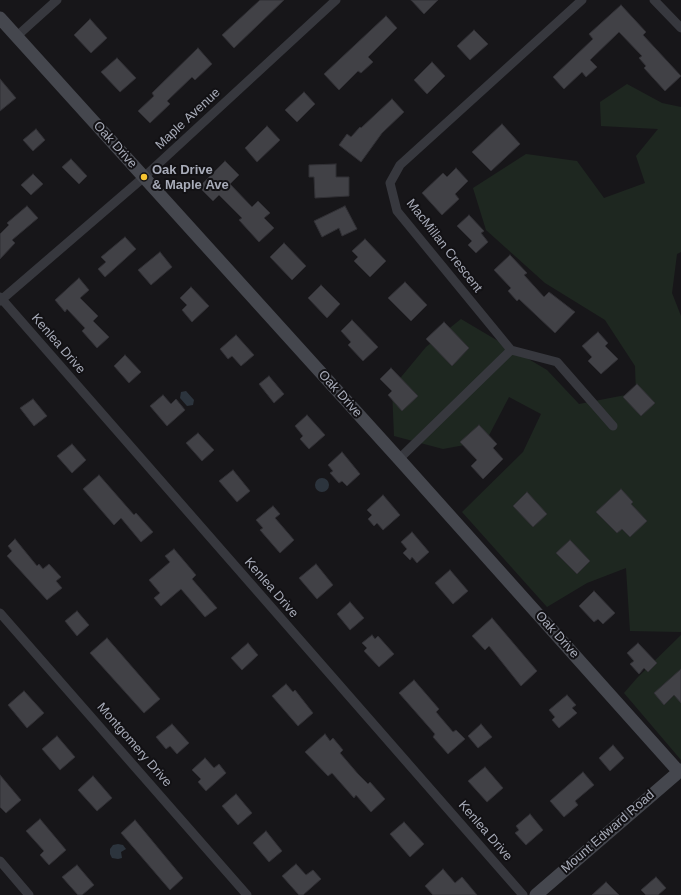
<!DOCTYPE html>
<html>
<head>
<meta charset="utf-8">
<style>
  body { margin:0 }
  canvas { display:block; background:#171619 }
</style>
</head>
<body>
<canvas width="681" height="895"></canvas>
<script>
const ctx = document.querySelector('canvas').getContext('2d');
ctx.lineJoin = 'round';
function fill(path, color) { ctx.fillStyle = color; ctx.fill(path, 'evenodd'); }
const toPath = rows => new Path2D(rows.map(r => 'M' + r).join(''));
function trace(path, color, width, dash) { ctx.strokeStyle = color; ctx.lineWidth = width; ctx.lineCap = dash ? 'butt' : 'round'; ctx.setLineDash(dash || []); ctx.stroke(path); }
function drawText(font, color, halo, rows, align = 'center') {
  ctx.font = font + ' Arial,sans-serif'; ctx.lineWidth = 4; ctx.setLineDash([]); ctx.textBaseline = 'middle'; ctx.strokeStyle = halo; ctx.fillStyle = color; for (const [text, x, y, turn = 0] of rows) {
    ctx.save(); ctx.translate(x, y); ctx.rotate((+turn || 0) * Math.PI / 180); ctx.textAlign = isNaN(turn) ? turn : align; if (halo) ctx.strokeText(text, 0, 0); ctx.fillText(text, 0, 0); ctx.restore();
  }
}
const green = toPath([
  [627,84,662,103,681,107,681,252,677,254,672,293,681,316,681,632,630,631,626,568,587,583,547,607,462,512,523,452,541,414,509,397,486,441,443,449,394,436,392,388,426,347,461,319,547,370,579,404,636,393,635,366,605,320,545,283,486,230,473,188,526,154,577,161,604,198,645,183,636,156,658,129,601,126,600,102],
  [681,635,681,760,624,693,637,678]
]);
const water = toPath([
  [186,391,194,400,193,405,187,406,180,398,181,392],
  '315 485a7 7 0 1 1 14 0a7 7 0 1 1-14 0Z',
  [118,844,123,845,126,849,121,852,122,858,118,859,112,858,110,854,110,849,113,845]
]);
const building = toPath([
  [260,0,284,0,234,48,222,35,260,0],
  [411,0,438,0,424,14,411,0],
  [621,5,646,32,643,35,681,76,665,91,644,68,646,66,639,58,642,56,619,32,590,60,597,67,586,77,582,72,564,89,553,77,593,39,589,34,621,5],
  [386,16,397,28,368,57,373,62,361,73,358,71,339,90,324,74,386,16],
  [90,19,107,38,91,53,74,35,90,19],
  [474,30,488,44,470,60,457,46,474,30],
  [198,48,212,64,195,80,192,77,167,101,170,104,150,123,138,111,154,96,152,93,198,48],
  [117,58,136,78,120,92,101,72,117,58],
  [432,62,445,76,427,94,414,80,432,62],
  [0,79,16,98,0,111,0,79],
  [304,92,315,104,297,122,285,110,304,92],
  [392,99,404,112,382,133,361,162,339,145,347,134,351,137,360,127,361,128,392,99],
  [502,124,520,144,491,171,472,152,502,124],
  [267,126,280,140,257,162,245,148,267,126],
  [36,129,45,140,33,151,23,140,36,129],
  [71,159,87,176,79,184,62,167,71,159],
  [225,161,239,175,230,184,252,207,258,201,270,213,264,218,274,228,259,242,239,220,242,218,219,195,213,201,199,187,225,161],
  [336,164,336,177,349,177,349,196,315,198,314,177,309,177,309,165,336,164],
  [456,168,468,181,455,194,459,199,442,215,422,193,443,173,447,177,456,168],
  [33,174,43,184,31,195,21,185,33,174],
  [27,206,38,218,12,240,15,243,0,259,0,234,9,225,7,223,27,206],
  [345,206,357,229,342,236,339,228,322,237,314,221,345,206],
  [469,215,484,231,481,233,488,242,476,253,468,245,472,241,457,226,469,215],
  [125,237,136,249,105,277,98,269,106,262,101,257,125,237],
  [365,239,386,261,370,277,354,261,358,257,352,251,365,239],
  [284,243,306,266,292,280,270,257,284,243],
  [160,252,172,267,151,285,138,270,160,252],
  [510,255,527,273,524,275,544,297,549,292,575,312,555,333,519,299,517,301,508,291,511,288,494,270,510,255],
  [79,278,89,290,80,298,98,316,93,321,109,337,97,348,82,331,85,328,67,309,65,312,55,300,79,278],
  [405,282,427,305,411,321,388,298,405,282],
  [321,285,340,304,327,318,308,298,321,285],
  [191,287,209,306,192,322,182,310,187,305,180,298,191,287],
  [352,320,378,347,363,361,348,345,351,342,341,331,352,320],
  [444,322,469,348,452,366,426,339,444,322],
  [598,332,608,343,605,346,618,359,601,374,588,361,592,357,582,346,598,332],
  [236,335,254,355,241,366,232,356,228,359,220,349,236,335],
  [125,355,141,372,129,383,114,366,125,355],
  [391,368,418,396,402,411,388,395,392,391,380,379,391,368],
  [269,376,284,394,274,403,259,384,269,376],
  [637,384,655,403,641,416,623,397,637,384],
  [163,395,171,404,176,399,185,410,167,426,150,406,163,395],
  [33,399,47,416,34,426,20,408,33,399],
  [307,415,325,435,309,449,300,439,303,436,295,426,307,415],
  [479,425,497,444,493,448,503,459,483,479,471,466,477,460,460,442,479,425],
  [198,433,214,450,202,461,186,443,198,433],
  [72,444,86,460,72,473,57,456,72,444],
  [342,452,360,474,347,486,342,481,339,483,330,473,333,471,328,465,342,452],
  [233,470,250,491,237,502,219,481,233,470],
  [99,475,134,515,136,513,153,532,141,542,121,518,114,525,83,489,99,475],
  [621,489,633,502,631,504,647,521,630,537,622,529,617,533,596,512,621,489],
  [527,492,547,514,533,527,513,506,527,492],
  [383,495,400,515,383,530,377,523,374,526,368,519,372,515,367,510,383,495],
  [273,506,280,514,275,518,294,540,280,553,260,530,263,528,256,520,273,506],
  [412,532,429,552,417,563,412,557,410,560,403,553,407,549,401,542,412,532],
  [15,539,37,566,39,564,43,569,49,564,61,577,56,581,62,588,47,600,7,556,12,551,8,546,15,539],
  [570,540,590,561,577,574,556,553,570,540],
  [174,549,196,575,192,579,217,608,205,617,181,589,161,606,154,598,160,593,149,580,170,562,165,556,174,549],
  [316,564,333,585,317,599,299,578,316,564],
  [450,570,468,591,453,604,435,583,450,570],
  [594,591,615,613,603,624,598,619,594,622,579,606,594,591],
  [350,602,364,618,350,630,337,614,350,602],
  [77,611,89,625,77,636,65,621,77,611],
  [492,618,537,671,521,686,489,646,485,650,472,636,492,618],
  [372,635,375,639,378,636,394,654,379,667,364,651,367,648,362,643,372,635],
  [107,638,160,699,144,713,90,653,107,638],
  [248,643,258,655,242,670,231,658,248,643],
  [638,643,657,663,648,672,644,668,639,674,630,664,634,661,627,653,638,643],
  [681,669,681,703,674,695,664,705,654,693,681,669],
  [414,680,439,709,436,712,453,732,456,730,465,739,448,754,433,737,435,734,399,693,414,680],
  [286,684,293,692,295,690,313,713,298,726,272,696,286,684],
  [24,691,44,713,27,728,8,705,24,691],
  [567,695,576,705,572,708,577,713,559,728,552,720,555,717,549,710,567,695],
  [172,724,189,743,177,754,170,746,166,749,156,737,172,724],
  [481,724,492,737,478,748,468,736,481,724],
  [325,734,330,741,333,738,343,750,340,753,358,774,368,784,370,782,385,799,371,812,356,795,354,798,332,773,328,776,305,752,325,734],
  [57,736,75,757,60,770,42,749,57,736],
  [613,745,624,758,610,771,599,758,613,745],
  [205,758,214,768,219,764,226,773,206,791,198,782,201,779,192,770,205,758],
  [485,767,503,788,487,802,468,781,485,767],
  [583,772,594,785,575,801,578,805,564,817,550,801,583,772],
  [0,775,21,800,6,813,0,807,0,775],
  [93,776,112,798,97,811,78,790,93,776],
  [236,794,252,813,238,825,222,806,236,794],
  [530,814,543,830,526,845,515,833,519,830,516,826,530,814],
  [40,819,66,850,49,865,40,855,44,851,26,831,40,819],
  [135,820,183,878,170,890,121,833,135,820],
  [404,822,424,844,410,857,390,834,404,822],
  [266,831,282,851,269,862,253,843,266,831],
  [296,864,306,875,313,870,321,879,303,895,299,895,282,876,296,864],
  [77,865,94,885,82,895,78,895,62,877,77,865],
  [443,869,455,883,462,877,477,895,433,895,425,886,443,869],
  [656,877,666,888,658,895,646,895,641,890,656,877],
  [606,882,619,895,592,895,606,882]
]);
const street = toPath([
  [582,0,400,165,390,183,397,211,511,350,557,362,613,426],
  [654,0,681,28],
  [17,36,57,0],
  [0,297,523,895],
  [0,301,144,177,336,0],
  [399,459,511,350],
  [0,613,247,895],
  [0,861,29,895]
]);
const secondary = toPath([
  [0,18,399,459,679,772],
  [536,895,681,770]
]);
const markers = [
  [144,177,4,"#f6c431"]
];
const streetNames = [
  ["Maple Avenue",188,119,-43],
  ["Oak Drive",115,145,48],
  ["MacMillan Crescent",444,246,52],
  ["Kenlea Drive",58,344,49],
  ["Oak Drive",340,394,48],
  ["Kenlea Drive",271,588,49],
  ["Oak Drive",557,635,48],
  ["Montgomery Drive",134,745,49],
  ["Kenlea Drive",485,831,49],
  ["Mount Edward Road",608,832,-41]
];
const poiNames = [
  ["Oak Drive",152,170],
  ["& Maple Ave",152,185]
];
fill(green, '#1e2720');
fill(water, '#2c343d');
fill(building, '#414146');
trace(building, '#313035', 1);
trace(street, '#37383e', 9);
trace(secondary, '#45474e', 13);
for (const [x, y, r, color] of markers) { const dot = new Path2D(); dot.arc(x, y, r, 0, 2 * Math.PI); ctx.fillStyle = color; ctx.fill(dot); trace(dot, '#121114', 1.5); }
drawText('13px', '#a8acb9', '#121114', streetNames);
drawText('bold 13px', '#a8acb9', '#121114', poiNames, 'left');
</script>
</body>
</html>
